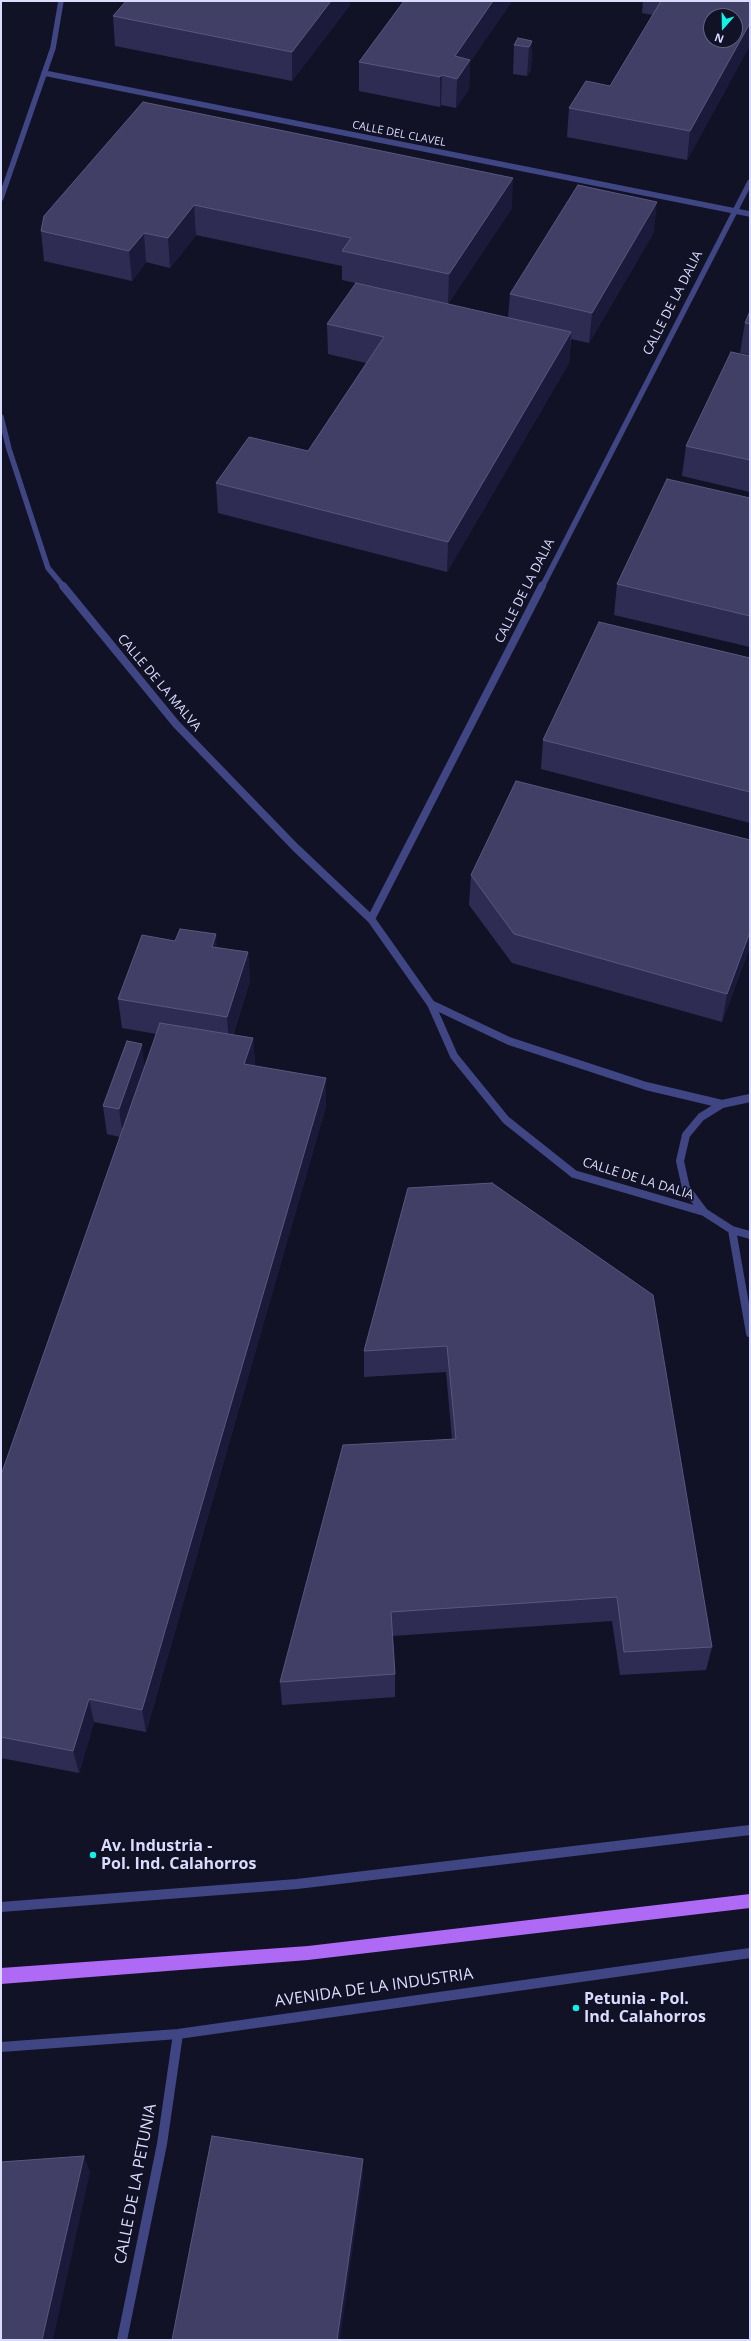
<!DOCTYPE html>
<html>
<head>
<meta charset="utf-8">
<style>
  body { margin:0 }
  #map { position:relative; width:751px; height:2341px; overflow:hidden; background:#121227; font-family:"Open Sans",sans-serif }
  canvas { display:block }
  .frame { position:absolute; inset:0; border:2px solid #dadbfd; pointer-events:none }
  .north { position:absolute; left:703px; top:8px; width:40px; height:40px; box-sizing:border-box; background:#121227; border:1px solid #62627d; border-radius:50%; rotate:200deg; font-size:11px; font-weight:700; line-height:16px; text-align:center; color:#dadbfd }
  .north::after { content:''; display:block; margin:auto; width:14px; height:18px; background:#14efe8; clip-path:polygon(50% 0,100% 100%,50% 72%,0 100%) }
</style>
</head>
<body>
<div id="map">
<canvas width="751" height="2341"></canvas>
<div class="frame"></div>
<div class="north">N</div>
</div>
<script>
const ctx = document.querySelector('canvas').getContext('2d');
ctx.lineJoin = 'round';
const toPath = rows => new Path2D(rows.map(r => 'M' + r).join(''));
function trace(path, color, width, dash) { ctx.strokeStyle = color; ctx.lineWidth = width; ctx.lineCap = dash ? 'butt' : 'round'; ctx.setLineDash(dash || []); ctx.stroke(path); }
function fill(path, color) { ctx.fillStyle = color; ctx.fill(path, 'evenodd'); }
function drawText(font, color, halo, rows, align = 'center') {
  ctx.font = font + ' "Open Sans",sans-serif'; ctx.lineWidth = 3.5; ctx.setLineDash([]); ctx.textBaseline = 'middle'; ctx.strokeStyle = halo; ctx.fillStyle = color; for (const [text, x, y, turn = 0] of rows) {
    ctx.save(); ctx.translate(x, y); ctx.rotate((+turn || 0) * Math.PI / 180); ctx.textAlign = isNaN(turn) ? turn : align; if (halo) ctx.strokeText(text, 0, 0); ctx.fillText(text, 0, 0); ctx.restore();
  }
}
const streetFar2 = toPath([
  [44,73,750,214],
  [1,198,53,48,61,1],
  [1,417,9,449,48,568,64,587],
  [542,587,750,182]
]);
const streetFar1 = toPath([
  [63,586,176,724,295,847,371,919,431,1004,454,1056,506,1120,574,1174,704,1212],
  [371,919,542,586],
  [431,1004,509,1041,646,1086,722,1104],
  [750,1098,722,1104,701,1117,686,1135,680,1161,686,1188,704,1212,732,1230,750,1235],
  [732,1230,750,1333]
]);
const street = toPath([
  [1,1907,297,1884,750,1830],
  [1,2047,178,2034,750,1953],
  [122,2340,162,2144,178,2034]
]);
const primary = toPath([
  [750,1894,750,1908,308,1960,1,1984,1,1968,308,1946,750,1894]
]);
const wall = toPath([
  [404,1,512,1,470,62,469,89,456,108,441,105,440,107,359,91,359,62],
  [643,1,750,1,750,45,687,160,567,137,569,108,610,86,653,15,642,13],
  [350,5,292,81,115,46,113,16],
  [532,41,531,70,527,76,513,74,514,45],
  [143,102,512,208,448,304,342,280,342,266,196,235,170,268,146,262,132,281,44,261,41,231],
  [654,232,589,343,571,339,569,363,447,572,218,513,216,483,308,451,366,363,328,354,327,324,508,318,510,294],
  [750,311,750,355,740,353,745,323],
  [750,356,750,492,682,476,686,446],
  [750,498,750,647,614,615,617,584],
  [750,658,750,823,541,769,543,740],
  [750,840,750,947,722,1022,512,963,469,905,471,875],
  [217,947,248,952,250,981,233,1035,253,1038,255,1066,326,1078,326,1106,146,1732,94,1722,79,1773,1,1758,1,1475,120,1137,107,1134,103,1106,145,1067,157,1034,122,1028,118,999],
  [408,1188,712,1647,706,1670,620,1675,612,1621,392,1636,395,1674,395,1697,282,1705,280,1682,452,1439,446,1372,364,1377,364,1351]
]);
const shadedWall = toPath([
  [331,1,350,1,350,5,292,81,292,52],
  [493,1,512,1,470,62,469,89,456,108,457,79,455,56],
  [750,23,750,45,687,160,690,131],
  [532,41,531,70,527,76,529,47],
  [442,75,441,105,440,107,440,77],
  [513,178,512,208,448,304,449,274],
  [657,202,654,232,589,343,592,313],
  [194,205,196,235,170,268,168,238],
  [144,233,146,262,132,281,129,251],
  [571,332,569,363,447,572,448,542],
  [750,932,750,947,722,1022,727,994],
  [216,934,218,964,212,947],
  [248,952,250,981,229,1046,227,1017],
  [253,1038,255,1066,244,1064],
  [142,1044,145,1072,123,1137,119,1109],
  [326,1078,326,1106,146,1732,142,1710],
  [89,1699,94,1722,79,1773,73,1751],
  [84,2156,90,2172,53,2340,42,2340],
  [363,2159,363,2175,340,2340,337,2340]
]);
const building = toPath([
  [126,1,331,1,292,52,113,16,126,1],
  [404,1,493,1,455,56,470,60,457,79,442,75,440,77,359,62,404,1],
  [661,1,750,1,750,23,690,131,569,108,586,81,610,86,661,1],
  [711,16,735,16,735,40,711,40,711,16],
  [518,38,532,41,529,47,514,45,518,38],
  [143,102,513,178,449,274,342,251,351,238,194,205,168,238,144,233,129,251,41,231,44,216,143,102],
  [578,185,657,202,592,313,510,294,578,185],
  [356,283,571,332,448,542,216,483,249,437,308,451,384,337,327,324,356,283],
  [750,311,750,324,745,323,750,311],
  [731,352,750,356,750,460,686,446,731,352],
  [667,479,750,498,750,616,617,584,667,479],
  [599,622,750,658,750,792,543,740,599,622],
  [516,781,750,840,750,932,727,994,514,934,471,875,516,781],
  [180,929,216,934,212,947,248,952,227,1017,118,999,142,935,175,941,180,929],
  [160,1023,253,1038,244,1064,326,1078,142,1710,89,1699,73,1751,1,1737,1,1475,160,1023],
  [127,1041,142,1044,119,1109,103,1106,127,1041],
  [492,1183,653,1295,712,1647,624,1652,617,1597,391,1612,395,1674,280,1682,343,1445,456,1439,447,1346,364,1351,408,1188,492,1183],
  [212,2136,363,2159,337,2340,172,2340,212,2136],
  [84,2156,42,2340,1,2340,1,2162,84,2156]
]);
const markers = [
  [93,1855,4,"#14efe8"],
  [576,2008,4,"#14efe8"]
];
const farStreetnames = [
  ["CALLE DEL CLAVEL",399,134,11]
];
const streetNames = [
  ["CALLE DE LA DALIA",673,303,-63],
  ["CALLE DE LA DALIA",525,591,-63],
  ["CALLE DE LA MALVA",159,683,50],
  ["CALLE DE LA DALIA",638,1179,17]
];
const nearPoinames = [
  ["Av. Industria -",101,1846],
  ["Pol. Ind. Calahorros",101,1864],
  ["Petunia - Pol.",584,1999],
  ["Ind. Calahorros",584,2017]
];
const nearStreetnames = [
  ["AVENIDA DE LA INDUSTRIA",374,1988,-8],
  ["CALLE DE LA PETUNIA",136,2184,-79]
];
trace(streetFar2, '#404683', 5.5);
trace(streetFar1, '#404683', 8);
trace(street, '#404683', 10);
fill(primary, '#ae69f5');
fill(wall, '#2f2c54');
fill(shadedWall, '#1c1a3a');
fill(building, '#413f66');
trace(building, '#59577e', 1);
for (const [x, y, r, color] of markers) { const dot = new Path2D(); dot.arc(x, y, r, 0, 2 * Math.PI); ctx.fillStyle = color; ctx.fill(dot); trace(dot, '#121227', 1.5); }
drawText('11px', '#dadbfd', '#121227', farStreetnames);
drawText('13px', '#dadbfd', '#121227', streetNames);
drawText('bold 16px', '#dadbfd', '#121227', nearPoinames, 'left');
drawText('16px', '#dadbfd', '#121227', nearStreetnames);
</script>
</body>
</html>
